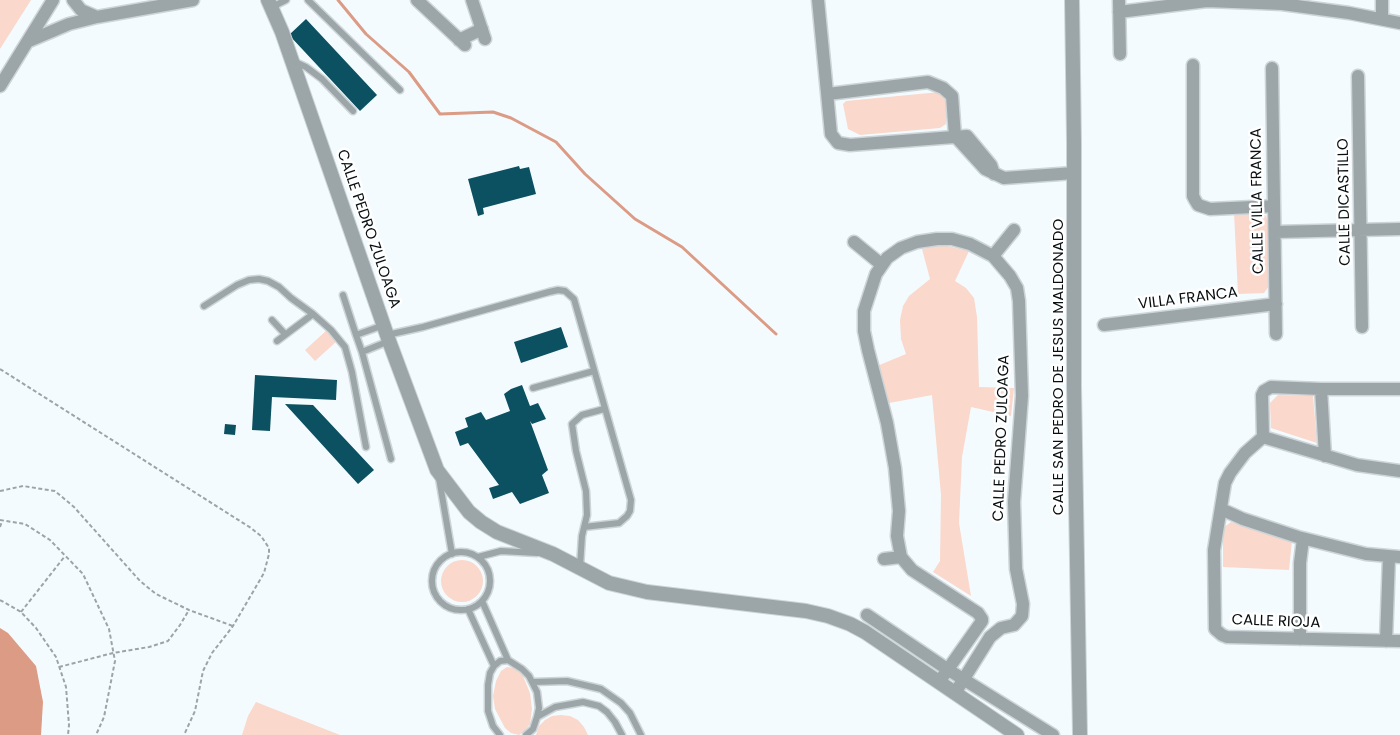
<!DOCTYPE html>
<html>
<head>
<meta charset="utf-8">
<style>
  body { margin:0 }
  canvas { display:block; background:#f3fbfe }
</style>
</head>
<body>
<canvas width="1400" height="735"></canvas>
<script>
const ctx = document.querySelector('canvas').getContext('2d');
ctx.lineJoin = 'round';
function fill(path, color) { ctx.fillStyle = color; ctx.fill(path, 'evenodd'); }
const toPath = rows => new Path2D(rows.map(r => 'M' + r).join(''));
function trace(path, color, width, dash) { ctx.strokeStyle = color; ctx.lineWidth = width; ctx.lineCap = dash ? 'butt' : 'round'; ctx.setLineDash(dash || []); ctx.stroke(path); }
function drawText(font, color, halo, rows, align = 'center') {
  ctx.font = font + ' Poppins,sans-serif'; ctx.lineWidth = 5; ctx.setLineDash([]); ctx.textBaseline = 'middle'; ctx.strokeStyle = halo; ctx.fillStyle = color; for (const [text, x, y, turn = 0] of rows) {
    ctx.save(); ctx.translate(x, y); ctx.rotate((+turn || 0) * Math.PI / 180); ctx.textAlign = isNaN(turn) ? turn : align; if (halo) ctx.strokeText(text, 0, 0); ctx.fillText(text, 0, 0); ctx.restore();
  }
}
const green = toPath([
  [0,0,31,0,0,49],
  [940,92,946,98,946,124,940,128,860,135,848,129,843,104,846,101],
  [1261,212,1266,216,1268,222,1269,286,1264,293,1238,294,1234,213],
  [943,245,969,251,955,281,966,288,974,298,977,317,979,387,1014,388,1011,416,971,407,962,457,959,523,971,596,933,572,940,561,941,495,932,395,889,403,877,366,906,354,901,339,900,320,903,306,909,296,930,279,922,249],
  [327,330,337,341,315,361,305,350],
  [1278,395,1313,396,1317,443,1271,428,1270,403],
  [1231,522,1292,541,1289,570,1223,567,1223,528],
  '441 581a21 21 0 1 1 42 0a21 21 0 1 1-42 0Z',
  [507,667,514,668,523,676,530,693,532,709,530,724,525,731,519,735,511,733,505,728,495,709,493,696,496,681,501,671],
  [256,702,340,735,242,735,248,716],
  [561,715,570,716,578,720,584,727,588,735,536,735,539,726,545,720,552,716]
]);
const water = toPath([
  [0,628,8,633,36,666,43,702,41,735,0,735]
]);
const stream = toPath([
  [338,0,366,34,409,72,440,114,493,112,511,118,556,142,585,174,635,219,682,247,776,334]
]);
const building = toPath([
  [306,19,377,95,360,111,289,35],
  [519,166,520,169,529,167,536,194,483,208,484,214,478,216,468,179],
  [561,327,568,347,521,363,514,342],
  [255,375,337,380,336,400,272,397,270,431,252,430],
  [522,385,530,406,538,403,546,419,532,424,530,421,548,470,542,475,549,493,520,504,512,492,493,499,489,488,499,485,468,443,460,446,455,432,468,427,465,418,481,412,486,420,510,411,504,394,511,389],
  [285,404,313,405,374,470,358,484],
  [225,424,236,425,235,435,224,434]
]);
const path = toPath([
  [0,369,251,528,261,536,269,548,269,554,264,573,233,626,212,653,203,671,195,711,184,735],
  [0,491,23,486,55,491,74,507,140,581,156,594,189,610,233,626],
  [0,520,25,524,50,540,83,574,109,629,115,661,104,717,96,735],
  [0,527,2,521],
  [0,600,21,612,36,628,56,657,66,687,69,725,68,735],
  [21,612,65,556],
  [59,667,113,653,149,647,168,641,180,625,189,610]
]);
const service = toPath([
  [308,0,400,90],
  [272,7,286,0],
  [293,61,306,67,322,79,353,111],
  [343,295,356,335,384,325],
  [204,306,237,285,249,280,259,279,268,281,279,287,291,298,313,314,331,330,345,347,352,372,366,447],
  [272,320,285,334],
  [356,335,362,352,389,341],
  [387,335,423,327,549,292,558,290,565,291,574,299,631,500,630,511,627,516,619,523,584,527],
  [277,341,313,314],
  [362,352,391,459],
  [533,388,594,371],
  [439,478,452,554],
  '432 581a29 29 0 1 1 58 0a29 29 0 1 1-58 0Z',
  [478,557,501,551,537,553],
  [580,567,582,536,587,515,586,491,576,451,572,424,582,415,604,409],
  [482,601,508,660],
  [468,609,494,666],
  [533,682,567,681,601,689,621,703,630,713,641,735],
  [537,717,555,707,583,702,599,706,607,712,615,722,622,735],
  [500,735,493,726,488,711,488,685,490,673,494,666,500,661,508,660,522,669,529,676,537,692,539,708,537,717,533,729,526,735]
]);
const minor = toPath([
  [73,0,81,10,97,17],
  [417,0,465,45],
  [472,0,485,39],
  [818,0,831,134,838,143,850,145,967,136,991,165,994,174],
  [1119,0,1120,54],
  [1119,12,1207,1,1259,3,1282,4,1349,13,1400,23],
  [1382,19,1382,0],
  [459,40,482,29],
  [29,41,69,24,97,17,193,0],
  [1193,65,1193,196,1195,200,1198,205,1210,209,1274,206],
  [1272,68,1276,334],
  [1358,76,1362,327],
  [0,86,53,0],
  [828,94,928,82,943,88,952,96,955,136,985,169,1004,178,1074,173],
  [1275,232,1400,229],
  [854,242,882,265],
  [993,256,1014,230],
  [1104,325,1276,304],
  [1321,389,1325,456],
  [1400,389,1321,389,1271,387,1264,391,1262,395,1263,437,1245,453,1230,473,1225,483,1214,550,1215,629,1222,635,1227,637,1400,641],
  [1263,437,1357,465,1400,471],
  [1221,509,1243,519,1298,537,1366,554,1400,557],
  [884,559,901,557],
  [867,615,947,669,1053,735],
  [1300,639,1300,563,1303,539],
  [1386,641,1389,557],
  [939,682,982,621,982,619,978,613,912,570,901,557,897,536,899,511,895,468,887,423,868,350,864,331,864,311,876,274,887,258,901,248,917,242,937,239,952,239,970,244,993,256,1010,276,1017,288,1019,301,1022,396,1014,502,1016,569,1023,604,1022,616,1014,625,1001,628,990,637,955,693]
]);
const tertiary = toPath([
  [268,0,282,32,389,341,437,470,469,512,481,522,497,532,553,554,609,583,647,592,806,611,828,616,850,624,865,632,1017,735],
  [1072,0,1074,142,1074,386,1080,735]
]);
const streetNames = [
  ["CALLE VILLA FRANCA",1258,201,-91],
  ["CALLE DICASTILLO",1345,202,-91],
  ["CALLE PEDRO ZULOAGA",368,229,71],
  ["VILLA FRANCA",1188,299,-7],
  ["CALLE SAN PEDRO DE JESUS MALDONADO",1059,367,-90],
  ["CALLE PEDRO ZULOAGA",1002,438,-88],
  ["CALLE RIOJA",1276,622,2]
];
fill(green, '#fbd8cc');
fill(water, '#dc9b84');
trace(stream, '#dc9b84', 3);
fill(building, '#0c5161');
trace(service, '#cdd5d8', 9);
trace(minor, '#cdd5d8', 15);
trace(tertiary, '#cdd5d8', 16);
trace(path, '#9da4a7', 2, [4, 2.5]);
trace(service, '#9ca5a8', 6);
trace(minor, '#9ca5a8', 12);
trace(tertiary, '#9ca5a8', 14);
drawText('15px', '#070e10', '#fff', streetNames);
</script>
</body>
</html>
